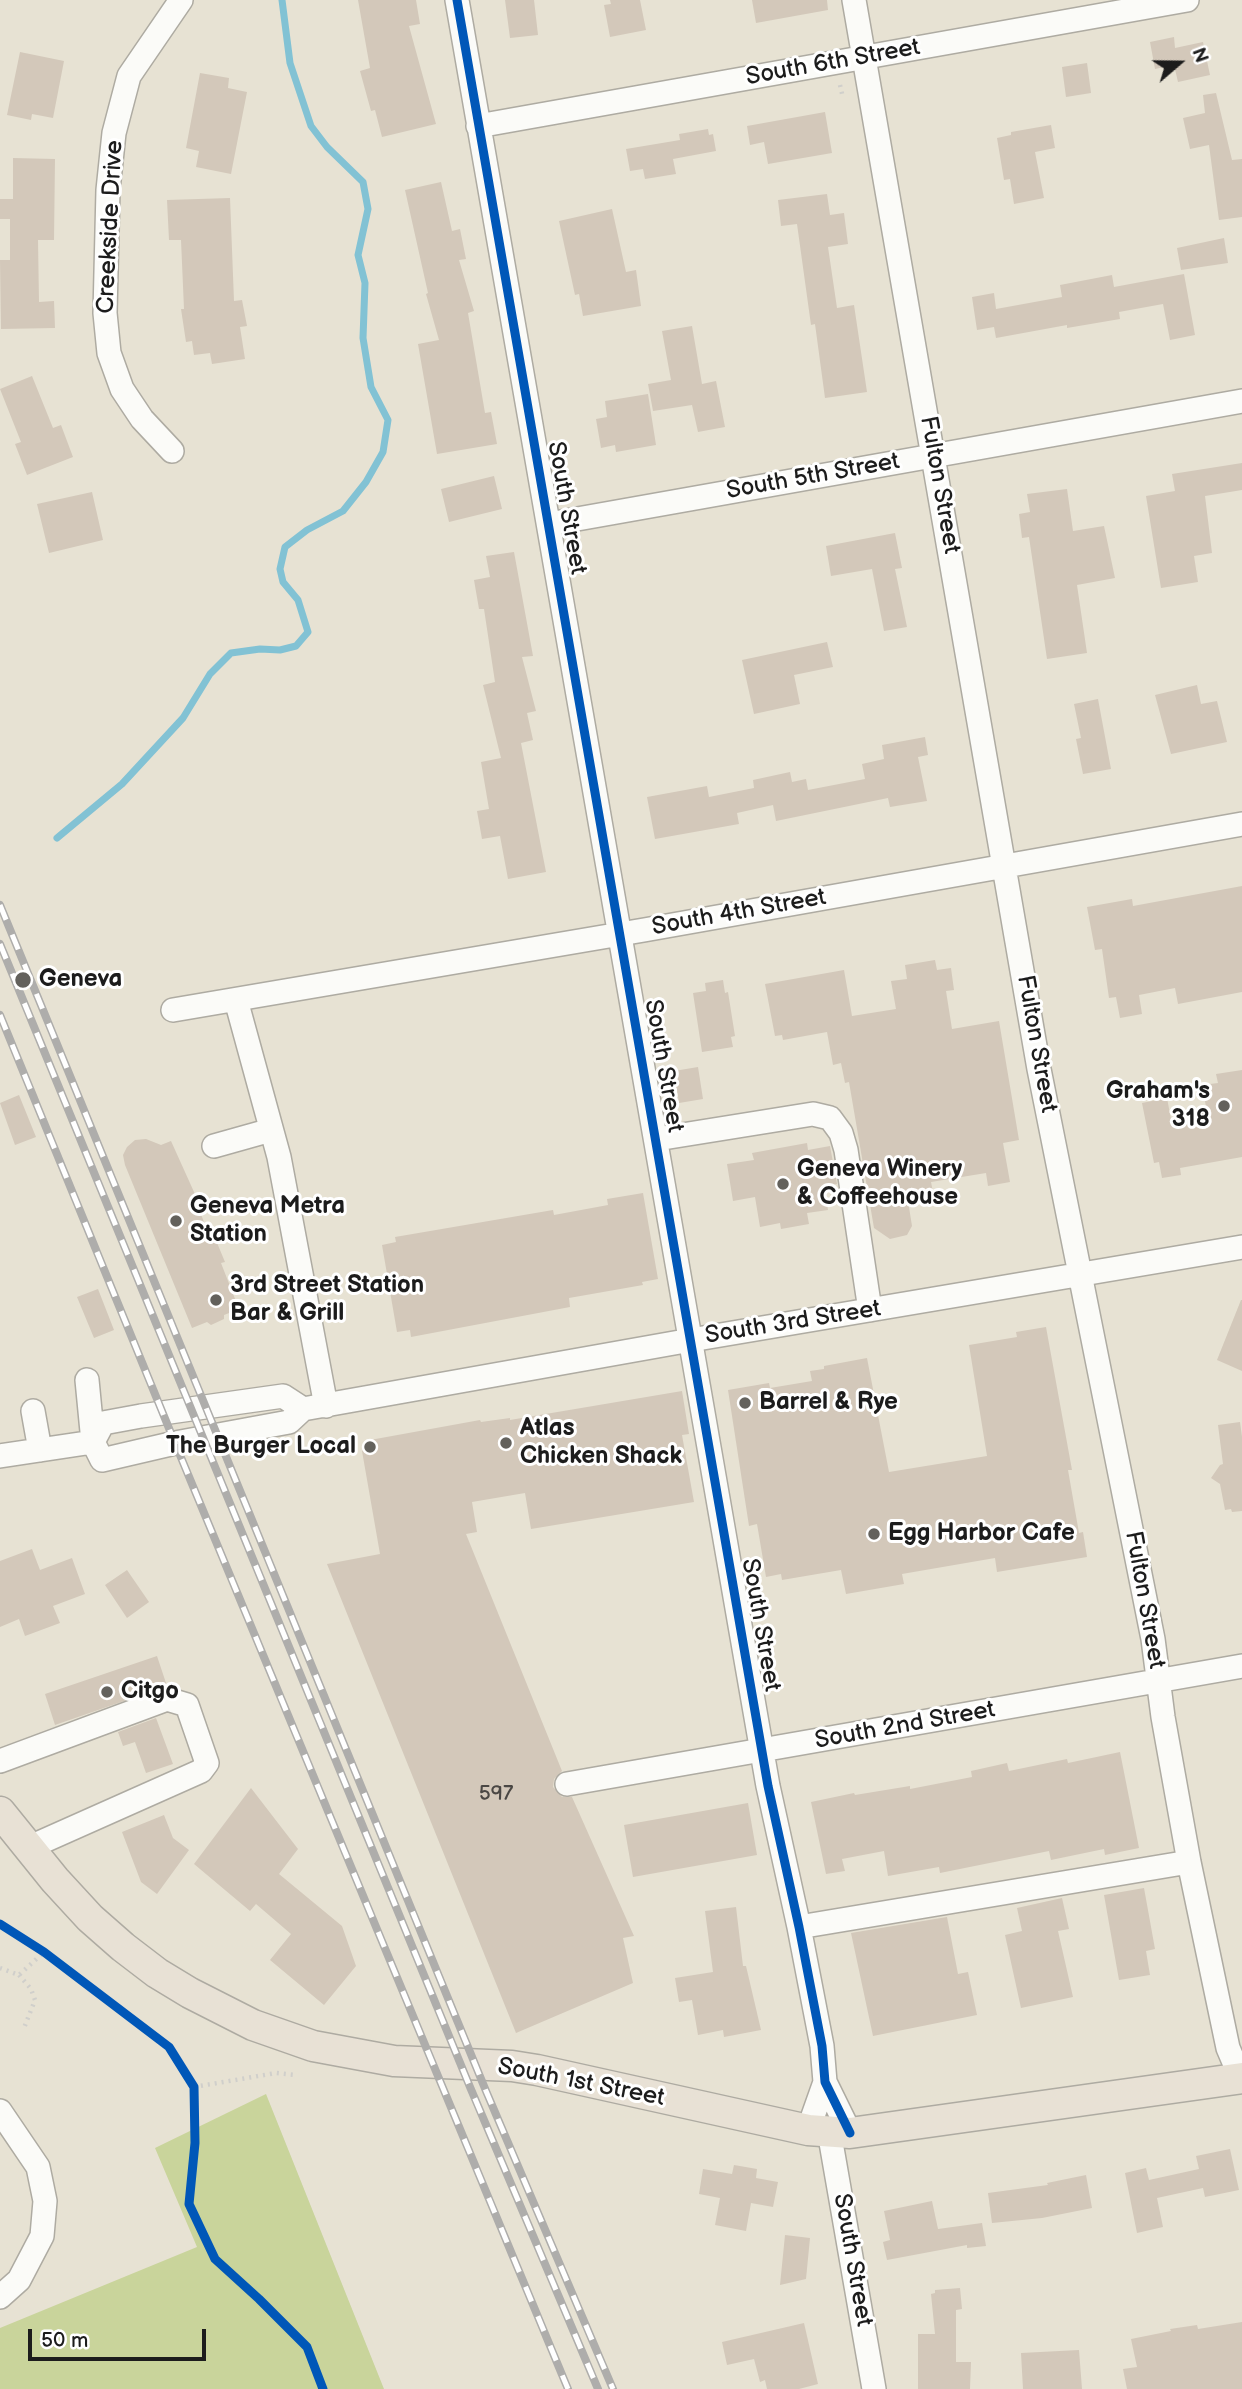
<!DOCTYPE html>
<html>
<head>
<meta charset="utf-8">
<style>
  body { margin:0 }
  #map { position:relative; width:1242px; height:2389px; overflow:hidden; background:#e7e2d3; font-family:"Balsamiq Sans",sans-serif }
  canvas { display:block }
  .north { position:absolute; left:1144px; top:28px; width:70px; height:70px; -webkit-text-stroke:5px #fff; paint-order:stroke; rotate:70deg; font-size:19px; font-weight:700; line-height:28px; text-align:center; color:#1c1c1c }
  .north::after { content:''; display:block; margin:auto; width:24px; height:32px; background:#1c1c1c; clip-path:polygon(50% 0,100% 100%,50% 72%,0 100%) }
  .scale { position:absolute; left:28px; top:2329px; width:178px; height:32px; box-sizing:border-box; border:4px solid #1c1c1c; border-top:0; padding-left:9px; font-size:21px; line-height:24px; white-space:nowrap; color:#1c1c1c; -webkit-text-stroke:5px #fff; paint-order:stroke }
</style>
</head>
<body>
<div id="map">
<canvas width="1242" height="2389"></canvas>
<div class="north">N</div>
<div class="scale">50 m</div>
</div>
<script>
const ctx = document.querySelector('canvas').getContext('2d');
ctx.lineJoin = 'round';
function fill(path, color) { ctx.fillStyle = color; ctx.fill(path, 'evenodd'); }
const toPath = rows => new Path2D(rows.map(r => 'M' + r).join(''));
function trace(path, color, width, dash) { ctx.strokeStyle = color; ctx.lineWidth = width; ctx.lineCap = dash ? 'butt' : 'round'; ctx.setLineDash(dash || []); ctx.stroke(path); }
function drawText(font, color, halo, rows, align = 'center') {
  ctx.font = font + ' "Balsamiq Sans",sans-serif'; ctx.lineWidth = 6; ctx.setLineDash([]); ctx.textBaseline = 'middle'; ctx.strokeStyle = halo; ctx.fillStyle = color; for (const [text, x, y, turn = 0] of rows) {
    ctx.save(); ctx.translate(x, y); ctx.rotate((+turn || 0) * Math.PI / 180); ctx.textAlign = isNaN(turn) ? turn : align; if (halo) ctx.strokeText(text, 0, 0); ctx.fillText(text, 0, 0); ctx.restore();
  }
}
const green = toPath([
  [266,2094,384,2389,0,2389,0,2328,197,2247,155,2148]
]);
const stream = toPath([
  [57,838,122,784,183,718,210,674,231,653,260,649,280,650,296,646,308,632,298,600,283,582,280,569,285,547,307,530,343,511,366,482,383,452,388,420,371,387,363,338,365,283,358,255,368,209,363,182,327,147,311,126,290,63,282,0]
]);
const building = toPath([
  [358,0,416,0,420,24,409,26,436,124,382,137,375,110,371,111,360,71,370,68],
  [505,0,534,0,538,35,510,38],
  [610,0,640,0,646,30,610,37,604,5,611,4],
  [752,0,827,0,828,10,756,23],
  [1174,37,1175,48,1203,42,1210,75,1178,82,1174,65,1155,69,1150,42],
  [20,52,64,61,53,118,32,114,31,120,7,115],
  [1087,63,1091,93,1066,97,1062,67],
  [200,73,229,78,228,88,247,92,231,174,196,167,199,151,186,148],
  [1216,93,1232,160,1242,159,1242,217,1219,220,1209,145,1190,149,1183,118,1205,113,1203,95],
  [825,112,832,153,768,164,764,142,750,145,747,126],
  [1051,125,1055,148,1035,152,1044,198,1014,204,1010,179,1004,180,997,138,1011,135,1011,132],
  [708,129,709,135,713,134,716,151,673,159,676,174,645,179,643,169,630,171,626,149,680,140,679,134],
  [13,158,55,159,54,240,38,240,39,302,54,301,55,328,1,329,0,260,10,260,10,219,0,219,0,199,13,199],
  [441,182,452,231,460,229,466,259,459,260,474,311,468,313,485,413,491,412,497,444,437,454,418,344,439,340,426,294,428,293,405,190],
  [827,194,830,215,844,213,848,244,828,247,837,308,854,305,867,392,825,398,815,324,811,325,797,224,781,226,778,200],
  [230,198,234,301,242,300,247,326,240,327,245,359,212,364,210,353,194,355,192,341,186,342,181,309,184,309,181,240,169,240,167,200],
  [612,209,626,272,636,270,641,306,583,316,579,294,575,295,559,221],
  [1224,238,1228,263,1181,270,1177,248],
  [1184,274,1195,335,1170,340,1163,304,1119,312,1120,319,1067,328,1067,325,996,338,994,327,977,330,972,297,994,293,996,309,1062,297,1060,285,1112,275,1114,287],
  [692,326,702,384,716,381,725,427,698,432,692,405,653,411,648,384,671,380,662,331],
  [32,376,53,428,61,425,73,457,27,475,15,444,21,442,0,389],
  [648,394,656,445,616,452,615,445,601,448,596,419,607,417,605,401],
  [1242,463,1242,490,1205,496,1212,553,1194,556,1198,582,1161,588,1146,496,1175,491,1172,474],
  [494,476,502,509,449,522,441,489],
  [1067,489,1073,531,1104,526,1115,578,1077,585,1087,653,1047,659,1029,537,1022,538,1019,514,1030,512,1027,494],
  [92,492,103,540,49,553,37,504],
  [895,533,902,568,895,569,907,627,884,631,872,569,831,576,826,546],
  [514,552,533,656,522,657,536,711,527,713,533,740,521,743,546,872,508,879,500,836,482,839,477,811,489,809,481,762,501,758,483,685,495,682,484,609,479,609,474,580,490,577,486,556],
  [827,642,833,667,794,675,800,704,754,714,742,660],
  [1197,685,1201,704,1217,701,1227,742,1171,754,1155,695],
  [1098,699,1111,769,1083,774,1076,739,1081,738,1074,704],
  [925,737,928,755,918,757,927,801,890,807,888,798,776,821,773,805,737,813,739,824,655,839,647,797,707,786,709,797,754,788,753,780,790,772,792,782,806,779,808,790,865,779,862,764,884,759,882,745],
  [1242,886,1242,992,1178,1004,1175,988,1139,995,1142,1014,1120,1018,1116,997,1109,998,1102,949,1095,950,1087,907,1132,899,1133,906],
  [935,960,937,970,951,968,954,990,946,991,952,1029,999,1021,1019,1140,1003,1143,1010,1182,988,1186,986,1173,931,1182,934,1197,908,1201,912,1226,907,1235,890,1239,874,1228,849,1082,845,1083,841,1063,833,1065,827,1032,783,1040,782,1035,775,1036,765,984,844,970,852,1016,896,1009,891,981,907,979,905,965],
  [723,980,725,993,728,992,735,1036,731,1037,733,1047,702,1052,693,993,706,991,705,983],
  [698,1067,703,1099,679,1103,674,1071],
  [1242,1070,1242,1157,1180,1168,1181,1175,1162,1178,1159,1162,1154,1163,1142,1103,1167,1098,1171,1119,1207,1112,1202,1085,1218,1083,1216,1074],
  [19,1095,36,1137,15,1145,0,1103],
  [146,1139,161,1145,171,1141,199,1203,197,1204,211,1240,215,1238,225,1262,221,1263,239,1309,224,1315,224,1319,211,1325,207,1322,192,1328,125,1165,123,1155,127,1147,135,1140],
  [807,1143,808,1150,830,1146,837,1184,824,1186,828,1210,807,1213,809,1224,781,1229,780,1223,760,1227,755,1197,733,1201,727,1164,754,1160,752,1153],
  [643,1193,658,1279,642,1282,643,1285,569,1298,570,1307,411,1337,410,1330,397,1332,382,1245,396,1242,395,1237,553,1210,554,1215,608,1205,607,1199],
  [98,1289,114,1330,94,1338,77,1297],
  [1241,1300,1242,1300,1242,1371,1217,1360],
  [1046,1327,1072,1470,1068,1470,1079,1533,1083,1532,1087,1557,997,1572,995,1558,902,1574,904,1584,846,1594,841,1570,782,1580,781,1574,766,1577,757,1524,749,1526,728,1390,769,1383,770,1388,812,1381,810,1371,824,1369,824,1366,867,1358,889,1472,987,1456,969,1345,1017,1337,1016,1332],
  [682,1391,689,1434,682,1435,694,1502,531,1529,525,1493,472,1502,477,1532,466,1534,562,1771,554,1779,553,1787,562,1797,572,1797,634,1936,623,1938,633,1983,516,2033,327,1564,380,1554,362,1451,370,1440,480,1420,481,1422,510,1418,510,1420],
  [1240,1422,1242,1437,1242,1511,1232,1512,1231,1509,1225,1510,1220,1484,1211,1478,1220,1465,1223,1464,1218,1425],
  [32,1549,40,1570,72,1558,85,1594,53,1606,60,1623,25,1636,19,1619,0,1627,0,1561],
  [127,1570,149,1602,127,1618,105,1585],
  [157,1656,167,1686,55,1725,45,1694],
  [156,1718,173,1764,146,1773,135,1742,123,1746,118,1732],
  [1120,1752,1139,1848,1105,1855,1104,1849,1051,1860,1049,1851,940,1873,939,1867,888,1876,884,1851,842,1859,845,1871,826,1874,811,1802,854,1793,855,1795,910,1786,910,1789,972,1777,971,1771,1007,1763,1009,1771,1067,1759,1068,1763],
  [251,1788,298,1849,279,1874,342,1926,356,1966,324,2005,270,1960,291,1934,256,1904,250,1911,194,1864],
  [748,1803,757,1855,633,1877,624,1825],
  [164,1815,173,1838,189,1850,157,1894,141,1882,122,1832],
  [1144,1888,1155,1949,1146,1951,1150,1975,1119,1980,1104,1895],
  [1062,1898,1069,1929,1058,1931,1073,1997,1021,2008,1005,1935,1022,1931,1017,1908],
  [736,1907,743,1966,746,1966,761,2030,724,2037,723,2030,698,2035,692,2000,679,2002,675,1978,713,1972,705,1911],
  [947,1917,958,1974,968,1972,977,2015,873,2036,851,1933],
  [1230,2149,1239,2190,1205,2197,1203,2188,1157,2198,1163,2227,1137,2233,1125,2173,1146,2168,1149,2180,1199,2169,1196,2156],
  [734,2165,757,2169,756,2178,778,2182,773,2207,751,2203,746,2231,715,2225,720,2198,699,2194,703,2169,732,2174],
  [1086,2175,1092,2208,1042,2218,992,2223,988,2193,1048,2185,1047,2183],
  [932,2201,938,2229,982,2223,986,2246,967,2248,967,2245,887,2260,883,2242,890,2240,884,2211],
  [785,2235,810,2238,806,2279,780,2285],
  [960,2288,962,2309,956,2310,956,2362,971,2362,970,2389,918,2389,918,2334,935,2334,931,2294,935,2293,935,2290],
  [1242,2322,1242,2389,1127,2389,1123,2369,1137,2367,1131,2339,1171,2331,1170,2329,1197,2325,1198,2329],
  [804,2323,818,2384,799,2389,767,2389,765,2380,760,2382,754,2359,727,2365,722,2342],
  [1079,2350,1082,2389,1023,2389,1021,2353]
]);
const path = toPath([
  [840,85,843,98],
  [0,1968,19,1975,44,1952],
  [19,1975,31,1989,35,2000,24,2028],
  [194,2087,276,2073,296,2075]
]);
const minor = toPath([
  [457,0,768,1786,799,1927,822,2046,825,2082,850,2133],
  [854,0,1039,1069,1153,1639,1163,1717,1189,1862,1228,2048,1242,2081],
  [478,126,1187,0],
  [172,451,142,419,122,389,109,353,105,313,108,190,114,133,129,76,181,0],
  [549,524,1242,401],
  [236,1000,279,1157,326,1406],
  [173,1010,644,930,1242,824],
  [657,1139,813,1114,830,1118,841,1133,846,1150,870,1310],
  [214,1146,271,1130],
  [87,1380,93,1442,102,1460,175,1443,289,1422,303,1409,691,1340,1242,1247],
  [33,1411,40,1450],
  [93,1442,103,1423,141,1416,283,1396,303,1409],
  [0,1456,93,1442],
  [0,1761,167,1699,187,1705,207,1763,201,1771,28,1848],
  [567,1784,1242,1666],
  [799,1927,1189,1862],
  [0,2111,38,2167,45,2201,42,2236,19,2280,0,2297],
  [808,2130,825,2082],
  [829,2131,874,2389]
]);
const major = toPath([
  [0,1812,55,1880,90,1918,123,1947,157,1973,190,1993,253,2025,313,2046,394,2061,512,2066,537,2070,808,2130,850,2133,1242,2078]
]);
const rail = toPath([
  [0,905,486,2091,613,2389],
  [0,944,470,2087,598,2389],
  [0,1015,175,1443,568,2389]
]);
const cycleway = toPath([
  [457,0,768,1786,799,1927,822,2046,825,2082,850,2133],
  [0,1924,44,1952,169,2047,194,2087,195,2143,189,2204,215,2259,259,2299,307,2347,323,2389]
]);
const markers = [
  [23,980,9,"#63615c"],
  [1224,1106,7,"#63615c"],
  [783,1184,7,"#63615c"],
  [176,1221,7,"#63615c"],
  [216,1300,7,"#63615c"],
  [745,1403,7,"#63615c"],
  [506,1443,7,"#63615c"],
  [370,1447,7,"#63615c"],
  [874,1534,7,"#63615c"],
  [107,1692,7,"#63615c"]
];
const numberNames = [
  ["597",496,1795]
];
const streetNames = [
  ["South 6th Street",833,63,-10],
  ["Creekside Drive",111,227,-87],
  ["South 5th Street",813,477,-10],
  ["Fulton Street",939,485,80],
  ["South Street",566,508,80],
  ["South 4th Street",739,913,-10],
  ["Fulton Street",1036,1044,80],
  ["South Street",663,1066,80],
  ["South 3rd Street",793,1323,-9],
  ["Fulton Street",1144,1600,80],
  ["South Street",760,1625,80],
  ["South 2nd Street",905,1726,-10],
  ["South 1st Street",581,2083,11],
  ["South Street",852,2260,80]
];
const poiNames = [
  ["Geneva",39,980],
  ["Graham's",1210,1092,"right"],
  ["318",1210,1120,"right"],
  ["Geneva Winery",797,1170],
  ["& Coffeehouse",797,1198],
  ["Geneva Metra",190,1207],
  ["Station",190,1235],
  ["3rd Street Station",230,1286],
  ["Bar & Grill",230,1314],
  ["Barrel & Rye",759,1403],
  ["Atlas",520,1429],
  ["Chicken Shack",520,1457],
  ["The Burger Local",356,1447,"right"],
  ["Egg Harbor Cafe",888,1534],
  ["Citgo",121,1692]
];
fill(green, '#c9d49b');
trace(stream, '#82c2d4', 7);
fill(building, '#d3c8ba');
trace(minor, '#aeaba2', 26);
trace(major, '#aeaba2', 33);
trace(path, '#d0cfcb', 4.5, [2, 5]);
trace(minor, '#fbfbf8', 23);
trace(major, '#e8e1d5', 30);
trace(rail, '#aeadab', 8);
trace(rail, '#fff', 5, [16]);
trace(cycleway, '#0057b8', 9);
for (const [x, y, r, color] of markers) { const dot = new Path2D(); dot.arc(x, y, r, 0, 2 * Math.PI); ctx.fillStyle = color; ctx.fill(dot); trace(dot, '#fff', 2.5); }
drawText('21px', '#4a4744', null, numberNames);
drawText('24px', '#1c1c1c', '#fff', streetNames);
drawText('bold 24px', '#1c1c1c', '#fff', poiNames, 'left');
</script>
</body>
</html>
